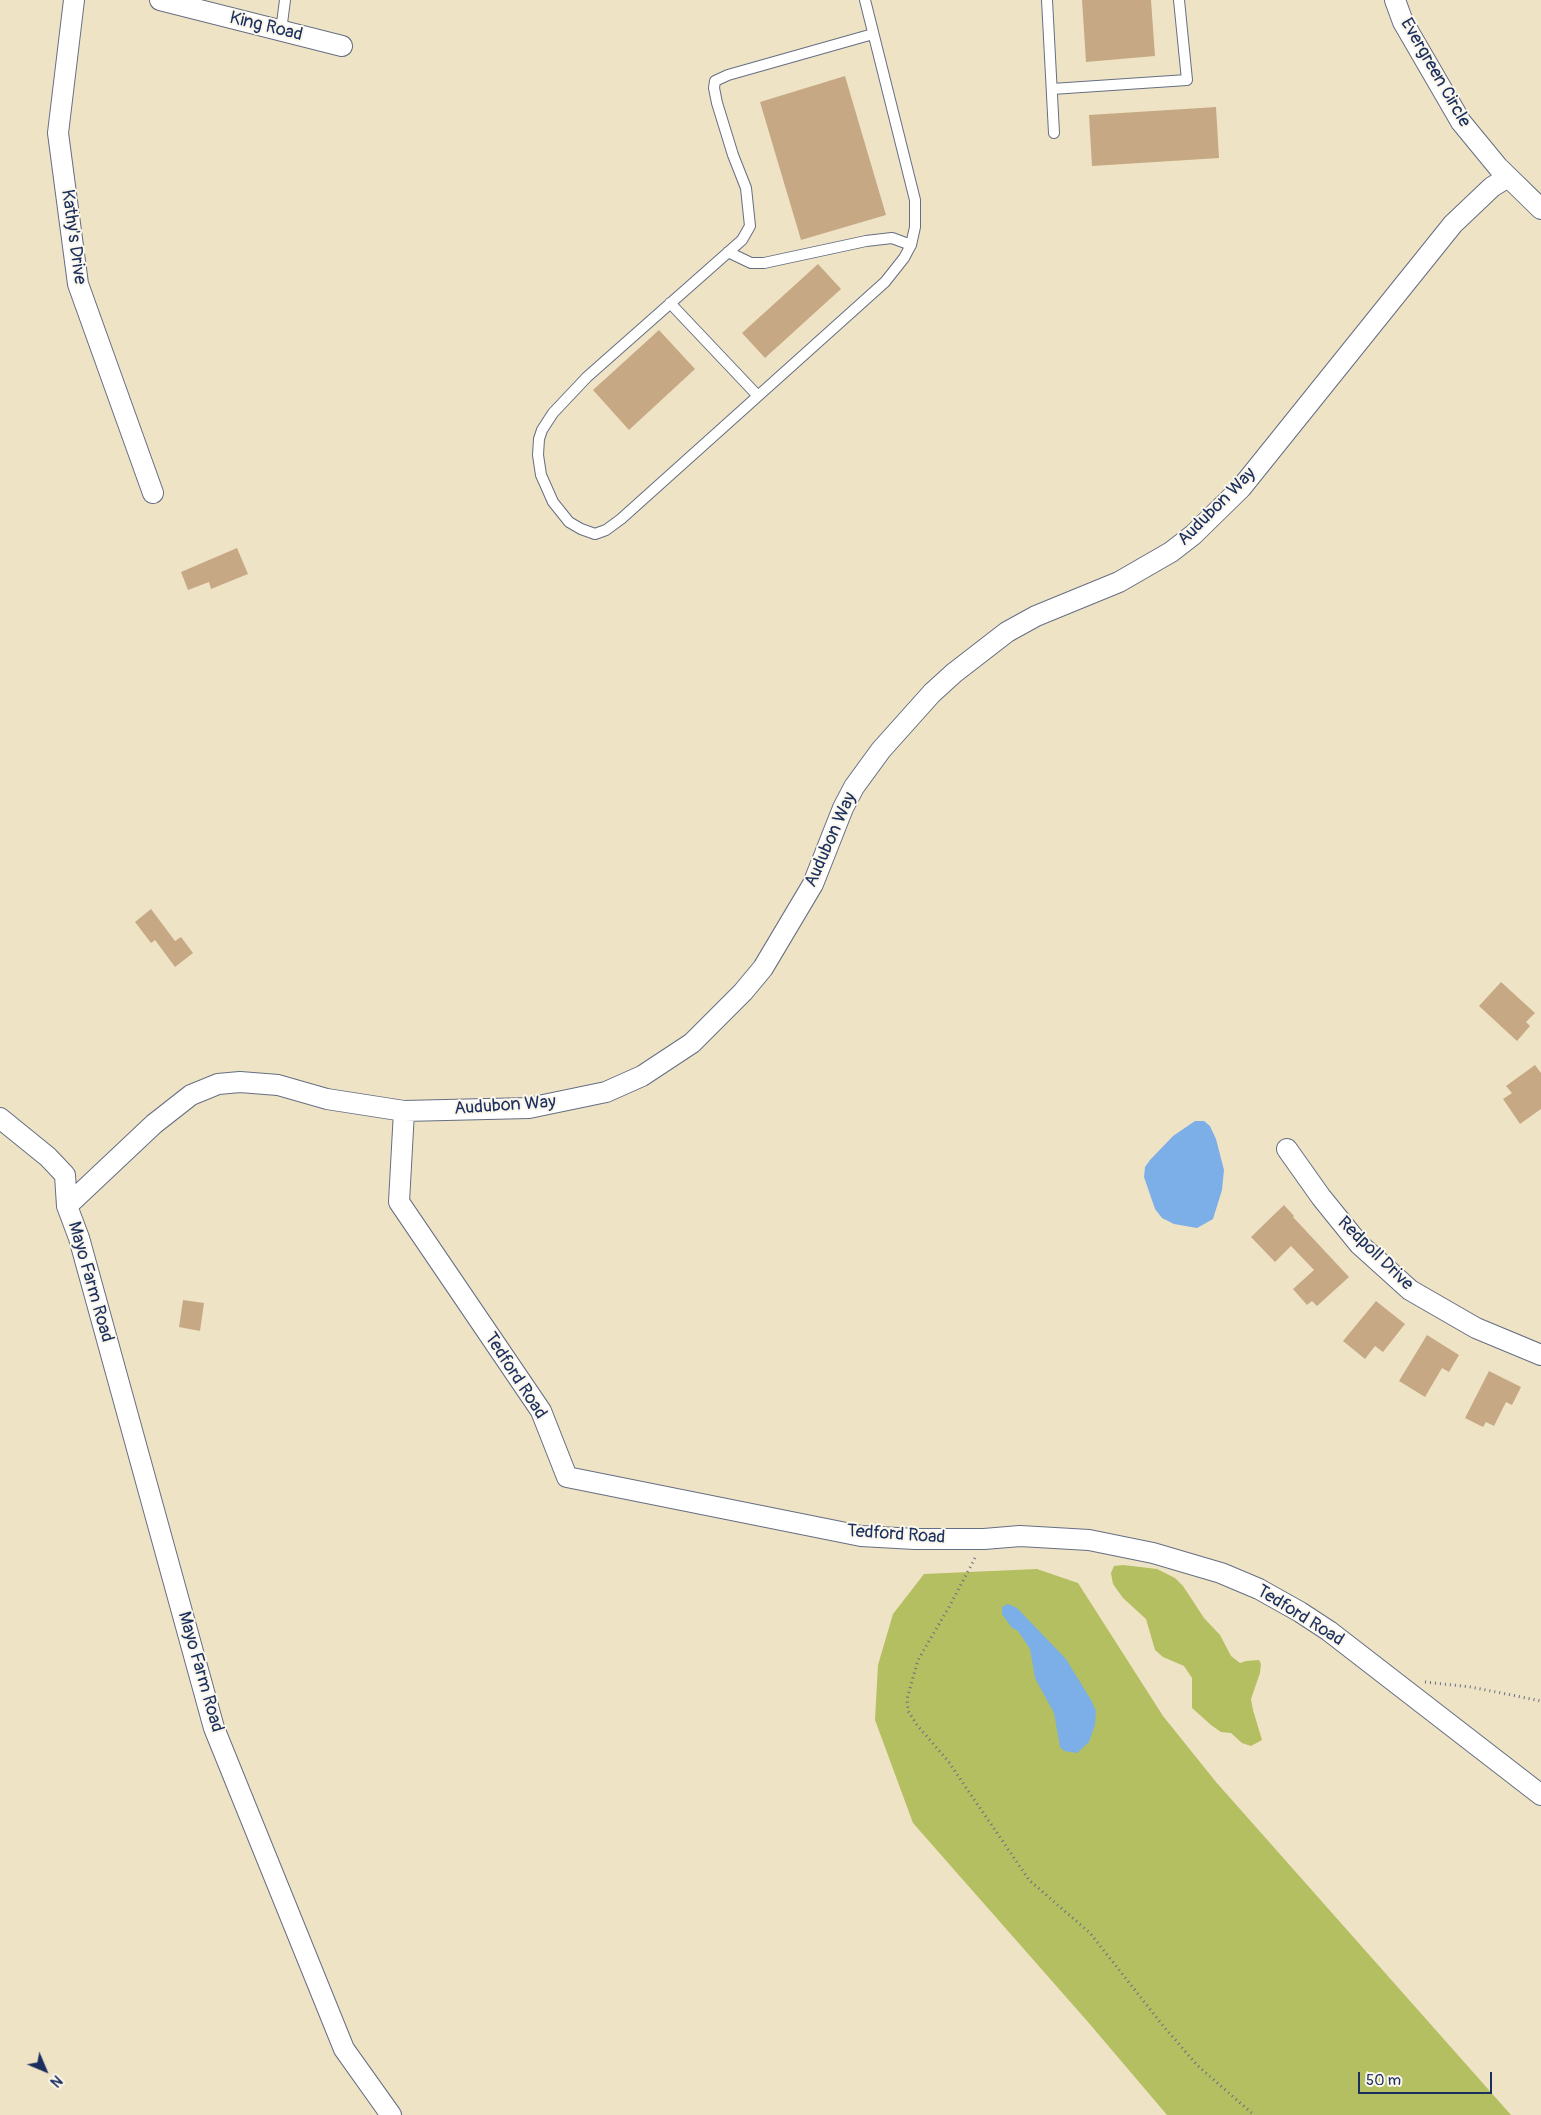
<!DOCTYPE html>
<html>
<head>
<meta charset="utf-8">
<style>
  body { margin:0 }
  #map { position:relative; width:1541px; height:2115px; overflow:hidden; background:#efe3c5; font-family:Pangolin,sans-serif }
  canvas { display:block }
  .north { position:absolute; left:20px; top:2045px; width:50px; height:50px; -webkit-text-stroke:4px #fbf7ec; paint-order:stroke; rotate:135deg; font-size:14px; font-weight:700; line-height:20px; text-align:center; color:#1b2f5e }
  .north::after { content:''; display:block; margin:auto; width:18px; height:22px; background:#1b2f5e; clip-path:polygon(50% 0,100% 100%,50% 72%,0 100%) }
  .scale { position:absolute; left:1358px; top:2072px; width:134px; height:22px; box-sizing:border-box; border:2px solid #1b2f5e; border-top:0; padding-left:6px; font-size:15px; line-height:18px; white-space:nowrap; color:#1b2f5e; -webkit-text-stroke:4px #fbf7ec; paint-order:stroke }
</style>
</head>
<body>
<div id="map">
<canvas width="1541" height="2115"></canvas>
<div class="north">N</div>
<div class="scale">50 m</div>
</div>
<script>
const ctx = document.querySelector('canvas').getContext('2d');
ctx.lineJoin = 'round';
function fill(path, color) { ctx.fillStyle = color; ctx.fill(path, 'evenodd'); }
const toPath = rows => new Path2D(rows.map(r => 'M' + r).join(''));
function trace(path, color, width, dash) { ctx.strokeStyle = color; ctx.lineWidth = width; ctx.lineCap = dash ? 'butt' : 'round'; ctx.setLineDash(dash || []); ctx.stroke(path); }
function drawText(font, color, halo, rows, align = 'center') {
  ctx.font = font + ' Pangolin,sans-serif'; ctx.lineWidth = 4; ctx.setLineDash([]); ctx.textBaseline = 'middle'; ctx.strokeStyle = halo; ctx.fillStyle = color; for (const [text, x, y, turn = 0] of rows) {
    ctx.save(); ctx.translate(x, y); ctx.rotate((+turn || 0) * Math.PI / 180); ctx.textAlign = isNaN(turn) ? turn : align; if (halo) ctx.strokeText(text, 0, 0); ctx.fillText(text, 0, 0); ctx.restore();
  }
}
const green = toPath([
  [1123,1565,1157,1569,1175,1578,1183,1586,1204,1618,1220,1635,1231,1656,1240,1663,1246,1661,1259,1660,1261,1664,1260,1673,1251,1699,1253,1710,1262,1740,1251,1746,1242,1743,1231,1733,1221,1732,1211,1725,1192,1708,1192,1678,1184,1666,1163,1657,1155,1650,1146,1619,1123,1598,1113,1584,1111,1573,1114,1566],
  [1037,1569,1078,1583,1163,1716,1216,1782,1511,2115,1167,2115,1088,2022,913,1823,875,1720,878,1665,893,1614,924,1574]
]);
const water = toPath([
  [1195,1121,1204,1121,1210,1126,1216,1139,1224,1170,1222,1190,1213,1219,1197,1228,1174,1224,1162,1218,1155,1209,1144,1177,1145,1167,1150,1160,1173,1136],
  [1008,1604,1017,1608,1066,1659,1091,1700,1096,1711,1095,1725,1089,1742,1077,1753,1064,1751,1060,1747,1054,1713,1035,1678,1030,1649,1018,1631,1012,1628,1002,1614,1002,1607]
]);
const building = toPath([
  [1082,0,1151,0,1155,56,1086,62],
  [845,76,886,215,801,240,760,102],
  [1216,107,1219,158,1092,166,1089,115],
  [818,264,841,289,765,358,742,333],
  [659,330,695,369,629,430,593,390],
  [237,548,248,574,211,589,209,582,188,590,181,572],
  [151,909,175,941,181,937,193,953,175,967,155,940,151,943,135,922],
  [1501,982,1535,1013,1526,1022,1530,1026,1517,1041,1479,1006],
  [1535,1065,1541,1073,1541,1109,1520,1124,1503,1099,1512,1093,1506,1086],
  [1284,1205,1294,1216,1293,1217,1349,1277,1317,1306,1312,1301,1307,1305,1293,1289,1314,1270,1291,1246,1275,1262,1251,1237],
  [183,1300,204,1303,200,1331,179,1327],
  [1376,1301,1405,1324,1383,1352,1375,1346,1365,1359,1343,1341],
  [1427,1335,1459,1355,1449,1372,1442,1368,1425,1397,1399,1381],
  [1489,1371,1521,1387,1512,1405,1506,1402,1494,1426,1486,1422,1483,1427,1465,1418]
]);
const path = toPath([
  [975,1558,949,1607,918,1660,907,1699,908,1711,917,1725,948,1761,1029,1880,1090,1933,1164,2027,1198,2066,1254,2115],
  [1425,1682,1471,1687,1541,1701]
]);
const lane = toPath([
  [865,0,915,200,915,227,911,245,904,258,885,282,621,519,606,530,595,534,581,529,569,522,553,502,541,475,538,455,539,439,542,430,553,413,587,377,742,240,750,226,746,188,733,155,717,103,714,88,715,81,728,75,873,34],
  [1047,0,1054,133],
  [281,31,285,0],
  [1052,89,1187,80,1179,0],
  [728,252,751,263,764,263,866,241,892,238,911,245],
  [670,303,758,396]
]);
const street = toPath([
  [74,0,58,133,78,284,153,493],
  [160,0,342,46],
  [1395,0,1403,22,1461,122,1498,167,1541,209],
  [404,1111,399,1202,541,1411,567,1477,861,1536,915,1539,984,1539,1020,1536,1089,1540,1153,1553,1221,1573,1259,1589,1300,1612,1329,1631,1541,1795],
  [0,1118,48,1157,65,1175,67,1206,79,1238,214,1728,344,2049,391,2115],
  [1287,1149,1321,1197,1359,1244,1410,1290,1476,1328,1541,1355],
  [67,1206,154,1124,191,1095,218,1084,240,1082,278,1085,327,1099,404,1111,529,1108,606,1092,642,1076,692,1043,743,992,763,968,813,884,843,808,854,787,881,750,932,693,954,673,1007,632,1036,616,1119,582,1171,552,1193,535,1241,488,1453,224,1492,187,1508,177]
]);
const streetNames = [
  ["King Road",266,27,14],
  ["Evergreen Circle",1435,73,60],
  ["Kathy's Drive",73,237,82],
  ["Audubon Way",1217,507,-45],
  ["Audubon Way",831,840,-66],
  ["Audubon Way",505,1106,-4],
  ["Redpoll Drive",1375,1254,44],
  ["Mayo Farm Road",90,1282,74],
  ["Tedford Road",515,1376,57],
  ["Tedford Road",896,1535,4],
  ["Tedford Road",1300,1616,32],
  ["Mayo Farm Road",200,1672,74]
];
fill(green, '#b3bf61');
fill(water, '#7cafe8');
fill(building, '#c6a984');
trace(lane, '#656e82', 12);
trace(street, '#656e82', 22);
trace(path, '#656e82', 3, [1, 4]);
trace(lane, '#fff', 10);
trace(street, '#fff', 20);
drawText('18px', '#1b2f5e', '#fbf7ec', streetNames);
</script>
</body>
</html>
